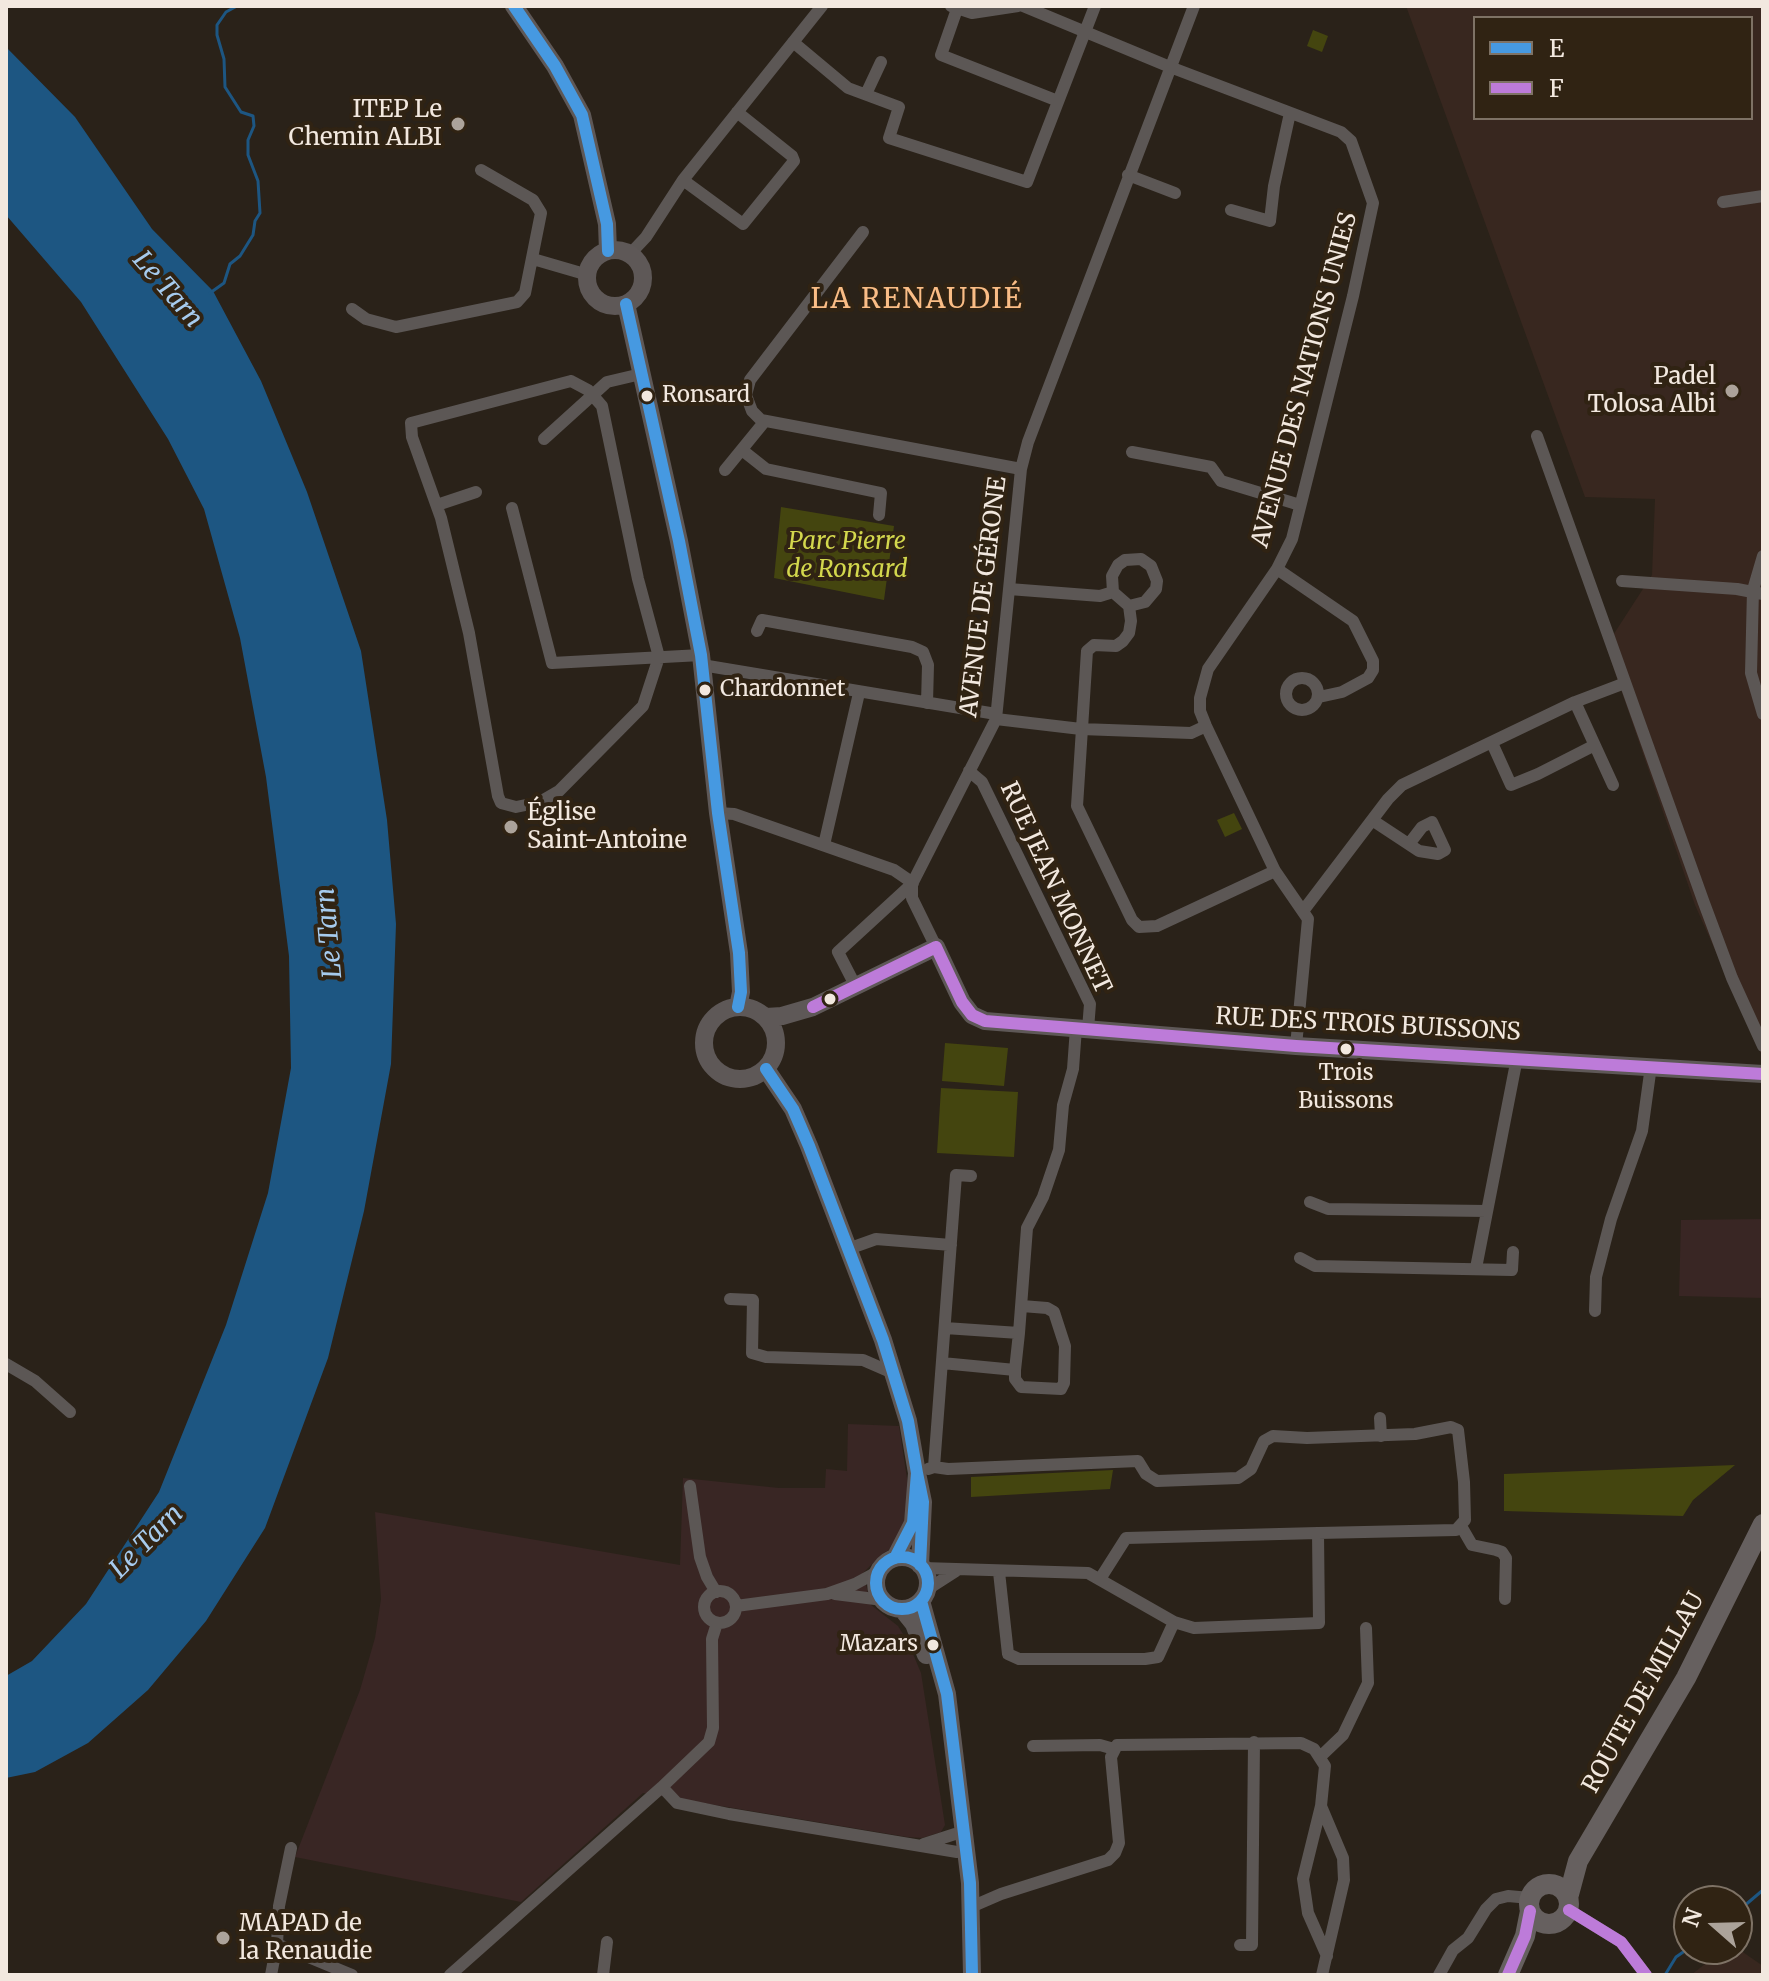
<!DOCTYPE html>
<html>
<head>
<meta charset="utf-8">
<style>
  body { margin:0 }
  #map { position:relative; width:1769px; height:1981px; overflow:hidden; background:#2a2219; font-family:Merriweather,serif }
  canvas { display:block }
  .frame { position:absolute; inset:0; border:8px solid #f2e8df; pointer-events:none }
  .legend { position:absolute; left:1473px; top:16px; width:280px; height:104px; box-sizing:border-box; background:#302313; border:2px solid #7e7265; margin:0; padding:10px 14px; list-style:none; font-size:24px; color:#f2e8df }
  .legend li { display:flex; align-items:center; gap:16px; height:40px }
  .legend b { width:40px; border:2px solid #7e7265 }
  .north { position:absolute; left:1673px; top:1885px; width:80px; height:80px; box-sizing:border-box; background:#302313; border:2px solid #7e7265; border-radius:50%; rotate:290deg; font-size:22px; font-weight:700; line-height:32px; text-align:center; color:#f2e8df }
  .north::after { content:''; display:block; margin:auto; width:28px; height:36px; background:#aca39a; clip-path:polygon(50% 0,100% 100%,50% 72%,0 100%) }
</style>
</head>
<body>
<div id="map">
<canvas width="1769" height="1981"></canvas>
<div class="frame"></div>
<ul class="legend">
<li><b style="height:10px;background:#4699e1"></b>E</li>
<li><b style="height:10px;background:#bd7bd9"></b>F</li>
</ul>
<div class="north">N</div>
</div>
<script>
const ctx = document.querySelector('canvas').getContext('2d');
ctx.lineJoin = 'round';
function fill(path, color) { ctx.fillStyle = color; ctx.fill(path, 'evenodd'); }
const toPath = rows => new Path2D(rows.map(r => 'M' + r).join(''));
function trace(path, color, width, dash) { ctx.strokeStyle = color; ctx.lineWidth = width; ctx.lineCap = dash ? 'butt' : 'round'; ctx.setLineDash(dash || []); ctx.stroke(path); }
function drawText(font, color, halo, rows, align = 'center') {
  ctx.font = font + ' Merriweather,serif'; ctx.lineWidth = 8; ctx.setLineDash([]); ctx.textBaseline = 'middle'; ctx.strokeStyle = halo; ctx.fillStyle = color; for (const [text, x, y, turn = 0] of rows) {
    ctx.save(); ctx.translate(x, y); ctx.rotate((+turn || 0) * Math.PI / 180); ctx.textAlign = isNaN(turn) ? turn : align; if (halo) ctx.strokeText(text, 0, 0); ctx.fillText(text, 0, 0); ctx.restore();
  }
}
const commercial = toPath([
  [1763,1219,1763,1298,1679,1296,1681,1220],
  [848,1424,899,1426,909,1491,903,1529,892,1548,882,1554,863,1573,871,1605,898,1626,908,1642,921,1673,945,1825,941,1832,922,1838,907,1837,643,1793,521,1902,295,1857,360,1690,375,1638,381,1599,375,1512,680,1565,683,1478,779,1488,825,1488,826,1469,847,1471]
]);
const industrial = toPath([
  [1406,6,1763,6,1763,1058,1695,905,1606,646,1652,575,1655,499,1585,497],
  [1475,18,1751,18,1751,118,1475,118],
  [1737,1948,1763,1966,1763,1975,1691,1975,1724,1949]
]);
const green = toPath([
  [1313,30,1328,36,1322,52,1307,46],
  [781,507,894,526,884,600,774,578],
  [1234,813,1242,829,1225,837,1217,820],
  [945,1043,1008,1048,1004,1086,942,1081],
  [941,1088,1018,1092,1014,1157,937,1153],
  [1735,1465,1693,1500,1683,1516,1504,1511,1504,1474],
  [1113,1470,1110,1489,971,1497,971,1477]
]);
const water = toPath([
  [6,47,75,117,152,229,213,291,261,381,307,492,361,651,387,820,396,924,391,1064,364,1211,328,1358,265,1528,206,1621,148,1690,88,1743,35,1772,6,1778,6,1676,32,1661,86,1604,159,1492,226,1325,268,1193,291,1068,289,956,266,777,240,638,204,509,168,439,81,302,6,215]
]);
const stream = toPath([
  [210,293,224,283,230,264,240,256,253,235,255,221,260,213,258,181,248,155,248,140,254,126,253,116,241,112,225,87,224,59,217,35,217,25,226,12,237,6],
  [1737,1912,1763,1890],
  [1665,1975,1676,1957,1689,1948]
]);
const street = toPath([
  [951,6,972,13,1018,6],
  [1023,6,1170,67,1341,132,1351,141,1373,203,1353,296,1292,539,1277,569,1208,669,1200,698,1200,711,1206,726,1275,871,1308,919,1296,1046],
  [957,9,941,55,1058,101],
  [793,42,848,88,899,107,889,138,1027,182,1095,6],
  [866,94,881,62],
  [1128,175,1175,193],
  [683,180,743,224,794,161,792,156,737,112],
  [1723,202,1763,196],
  [1231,210,1270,221,1274,186,1290,113],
  [863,232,750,380,746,395,752,411,761,420,1021,469],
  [630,254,646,237,683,180,822,6],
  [533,259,588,275],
  [352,309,366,319,396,327,517,302,525,293,541,213,533,200,481,170],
  [571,381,588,390,602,406,638,579,659,657,643,706,559,791,540,802,516,807,501,803,498,796,469,633,441,518,412,437,411,423,571,381],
  [1537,436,1704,903,1732,978,1763,1046],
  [544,439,607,382,641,374],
  [742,450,766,469,881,493,879,515],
  [1132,452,1211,467,1221,481,1300,505],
  [725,470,765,421],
  [437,505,476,492],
  [512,508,552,663,701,655],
  [1763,556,1753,590,1751,673,1763,714],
  [1277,569,1353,621,1373,661,1373,670,1368,678,1342,692,1319,697],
  [1622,581,1737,589,1763,594],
  [1009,589,1100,596,1113,592,1129,606,1131,621,1129,633,1123,641,1116,646,1094,645,1087,651,1077,806,1132,920,1139,927,1157,926,1275,871],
  [1113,592,1112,576,1118,565,1125,560,1141,559,1151,566,1157,581,1156,589,1145,602,1129,606],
  [757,631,762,620,912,647,923,652,928,665,927,703],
  [702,665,996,714],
  '1286 694a16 16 0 1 1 32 0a16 16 0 1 1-32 0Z',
  [1575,702,1613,785],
  [996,719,1081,729,1191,733,1206,726],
  [1492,743,1511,785,1538,774,1593,746],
  [969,771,982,782,1090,1004,1088,1029],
  [718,813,734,814,894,870,913,883],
  [1372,820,1419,851,1438,854,1445,850,1432,822,1422,827,1409,844],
  [824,845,859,693],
  [912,884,912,898,936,947],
  [1303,911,1388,799,1402,785,1575,702,1625,683],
  [856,987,838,952,912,884,996,719,1021,469,1028,442,1194,6],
  [1310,1202,1328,1209,1487,1211],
  [848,1249,876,1239,951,1245],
  [1300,1258,1315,1266,1512,1270,1513,1252],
  [1476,1268,1517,1058],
  [730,1299,753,1300,752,1353,766,1357,863,1360,886,1370,893,1368],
  [1595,1311,1596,1277,1611,1219,1642,1131,1651,1066],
  [945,1328,1019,1333,1027,1228,1043,1197,1059,1150,1063,1105,1073,1069,1076,1028],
  [942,1363,1015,1370,1015,1379,1021,1387,1061,1389,1064,1383,1065,1346,1054,1312,1047,1308,1022,1306],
  [6,1364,35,1381,70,1412],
  [1015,1370,1019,1333],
  [1380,1418,1381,1436],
  [934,1467,948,1469,1138,1461,1146,1474,1157,1481,1238,1478,1251,1469,1264,1441,1273,1436,1307,1438,1415,1434,1451,1427,1458,1430,1464,1482,1465,1520,1456,1530,1318,1533],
  [928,1469,934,1467,956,1175,971,1176],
  [690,1486,700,1557,707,1577,716,1592],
  [1461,1526,1472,1545,1496,1550,1502,1552,1506,1558,1505,1599],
  [923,1568,1088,1573,1174,1622,1194,1628,1319,1623,1318,1533,1126,1538,1100,1579],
  [999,1572,1008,1654,1019,1659,1145,1659,1158,1657,1174,1622],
  [928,1589,956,1571],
  '704 1607a16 16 0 1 1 32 0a16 16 0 1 1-32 0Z',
  [835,1594,883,1600],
  [736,1606,827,1594,855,1584,879,1571],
  [1033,1746,1100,1745,1114,1749],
  [1321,1756,1343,1735,1368,1683,1366,1628],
  [662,1787,709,1742,713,1728,712,1639,717,1623],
  [1321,1806,1343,1858,1344,1880,1322,1975],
  [924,1844,955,1834],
  [971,1907,1001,1894,1108,1860,1115,1853,1119,1843,1111,1757,1117,1745,1301,1743,1314,1749,1325,1766,1321,1806,1303,1879,1308,1913,1327,1956],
  [1569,1910,1621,1942,1646,1975],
  [277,1944,279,1906,291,1848],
  [1240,1945,1252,1945,1254,1742],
  [271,1975,277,1944,352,1975],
  [450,1975,662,1787,677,1803,729,1814,957,1852],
  [603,1975,607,1942],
  [1439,1975,1453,1950,1468,1938,1486,1909,1496,1899,1508,1896,1530,1898]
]);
const secondary = toPath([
  [514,6,555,66,582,115,607,224,608,251],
  '587 278a28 28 0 1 1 56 0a28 28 0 1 1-56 0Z',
  [626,304,679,541,701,655,718,813,739,953,741,992,738,1007],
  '704 1043a36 36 0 1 1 72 0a36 36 0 1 1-72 0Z',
  [766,1017,782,1016,813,1007,936,947,962,1002,972,1015,985,1021,1296,1046,1763,1074],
  [766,1069,793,1109,809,1146,883,1340,908,1421,917,1473],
  '876 1583a26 26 0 1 1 52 0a26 26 0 1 1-52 0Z',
  [895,1558,913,1523,917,1473,923,1502,920,1565],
  [921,1601,947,1694,970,1883,972,1975],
  [902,1609,914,1624,926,1655]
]);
const primary = toPath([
  '1529 1904a20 20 0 1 1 40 0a20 20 0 1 1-40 0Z',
  [1568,1898,1578,1861,1686,1678,1763,1524],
  [1508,1975,1525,1936,1530,1911]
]);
const bus1 = toPath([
  [514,6,555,66,582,115,607,224,608,251],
  [626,304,679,541,701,655,718,813,739,953,741,992,738,1007],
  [766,1069,793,1109,809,1146,883,1340,908,1421,917,1473],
  '876 1583a26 26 0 1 1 52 0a26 26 0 1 1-52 0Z',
  [895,1558,913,1523,917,1473,923,1502,920,1565],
  [921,1601,947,1694,970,1883,972,1975]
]);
const bus2 = toPath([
  [936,947,962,1002,972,1015,985,1021,1296,1046,1763,1074],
  [813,1007,936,947],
  [1569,1910,1621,1942,1646,1975],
  [1508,1975,1525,1936,1530,1911]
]);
const markers = [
  [458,124,8,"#aca39a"],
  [1732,391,8,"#aca39a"],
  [647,396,7,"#f2e8df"],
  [705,690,7,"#f2e8df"],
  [511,827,8,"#aca39a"],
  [830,999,7,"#f2e8df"],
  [1346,1049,7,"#f2e8df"],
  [933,1645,7,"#f2e8df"],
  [223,1938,8,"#aca39a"]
];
const busNames = [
  ["Ronsard",662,396],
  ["Chardonnet",720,690],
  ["Trois",1346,1074,"center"],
  ["Buissons",1346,1102,"center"],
  ["Mazars",918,1645,"right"]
];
const poiNames = [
  ["ITEP Le",442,110],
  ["Chemin ALBI",442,138],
  ["Padel",1716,377],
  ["Tolosa Albi",1716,405],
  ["Église",527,813,"left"],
  ["Saint-Antoine",527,841,"left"],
  ["MAPAD de",239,1924,"left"],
  ["la Renaudie",239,1952,"left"]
];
const streetNames = [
  ["AVENUE DES NATIONS UNIES",1305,380,-75],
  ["AVENUE DE GÉRONE",984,597,-83],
  ["RUE JEAN MONNET",1055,888,65],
  ["RUE DES TROIS BUISSONS",1368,1025,3],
  ["ROUTE DE MILLAU",1644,1693,-61]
];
const parkNames = [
  ["Parc Pierre",847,542],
  ["de Ronsard",847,570]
];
const waterNames = [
  ["Le Tarn",167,290,49],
  ["Le Tarn",330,933,-95],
  ["Le Tarn",147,1542,-45]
];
const quarterNames = [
  ["LA RENAUDIÉ",917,300]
];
fill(commercial, '#392624');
fill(industrial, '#38271f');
fill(green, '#44450f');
fill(water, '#1d5682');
trace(stream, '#1d5682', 3);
trace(street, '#5c5755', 12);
trace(secondary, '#5e5857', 18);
trace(primary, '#66605f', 20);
trace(bus1, '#4699e1', 12);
trace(bus2, '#bd7bd9', 12);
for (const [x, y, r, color] of markers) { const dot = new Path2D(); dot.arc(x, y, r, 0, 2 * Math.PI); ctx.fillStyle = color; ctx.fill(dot); trace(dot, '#302313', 3); }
drawText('22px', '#f2e8df', '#302313', busNames, 'left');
drawText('24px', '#f2e8df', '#302313', poiNames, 'right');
drawText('24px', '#f2e8df', '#302313', streetNames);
drawText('italic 24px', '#d3d74d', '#302313', parkNames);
drawText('italic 26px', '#a6cbee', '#302313', waterNames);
ctx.letterSpacing = '2px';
drawText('28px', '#fabd86', '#302313', quarterNames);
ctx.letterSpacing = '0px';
</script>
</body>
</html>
